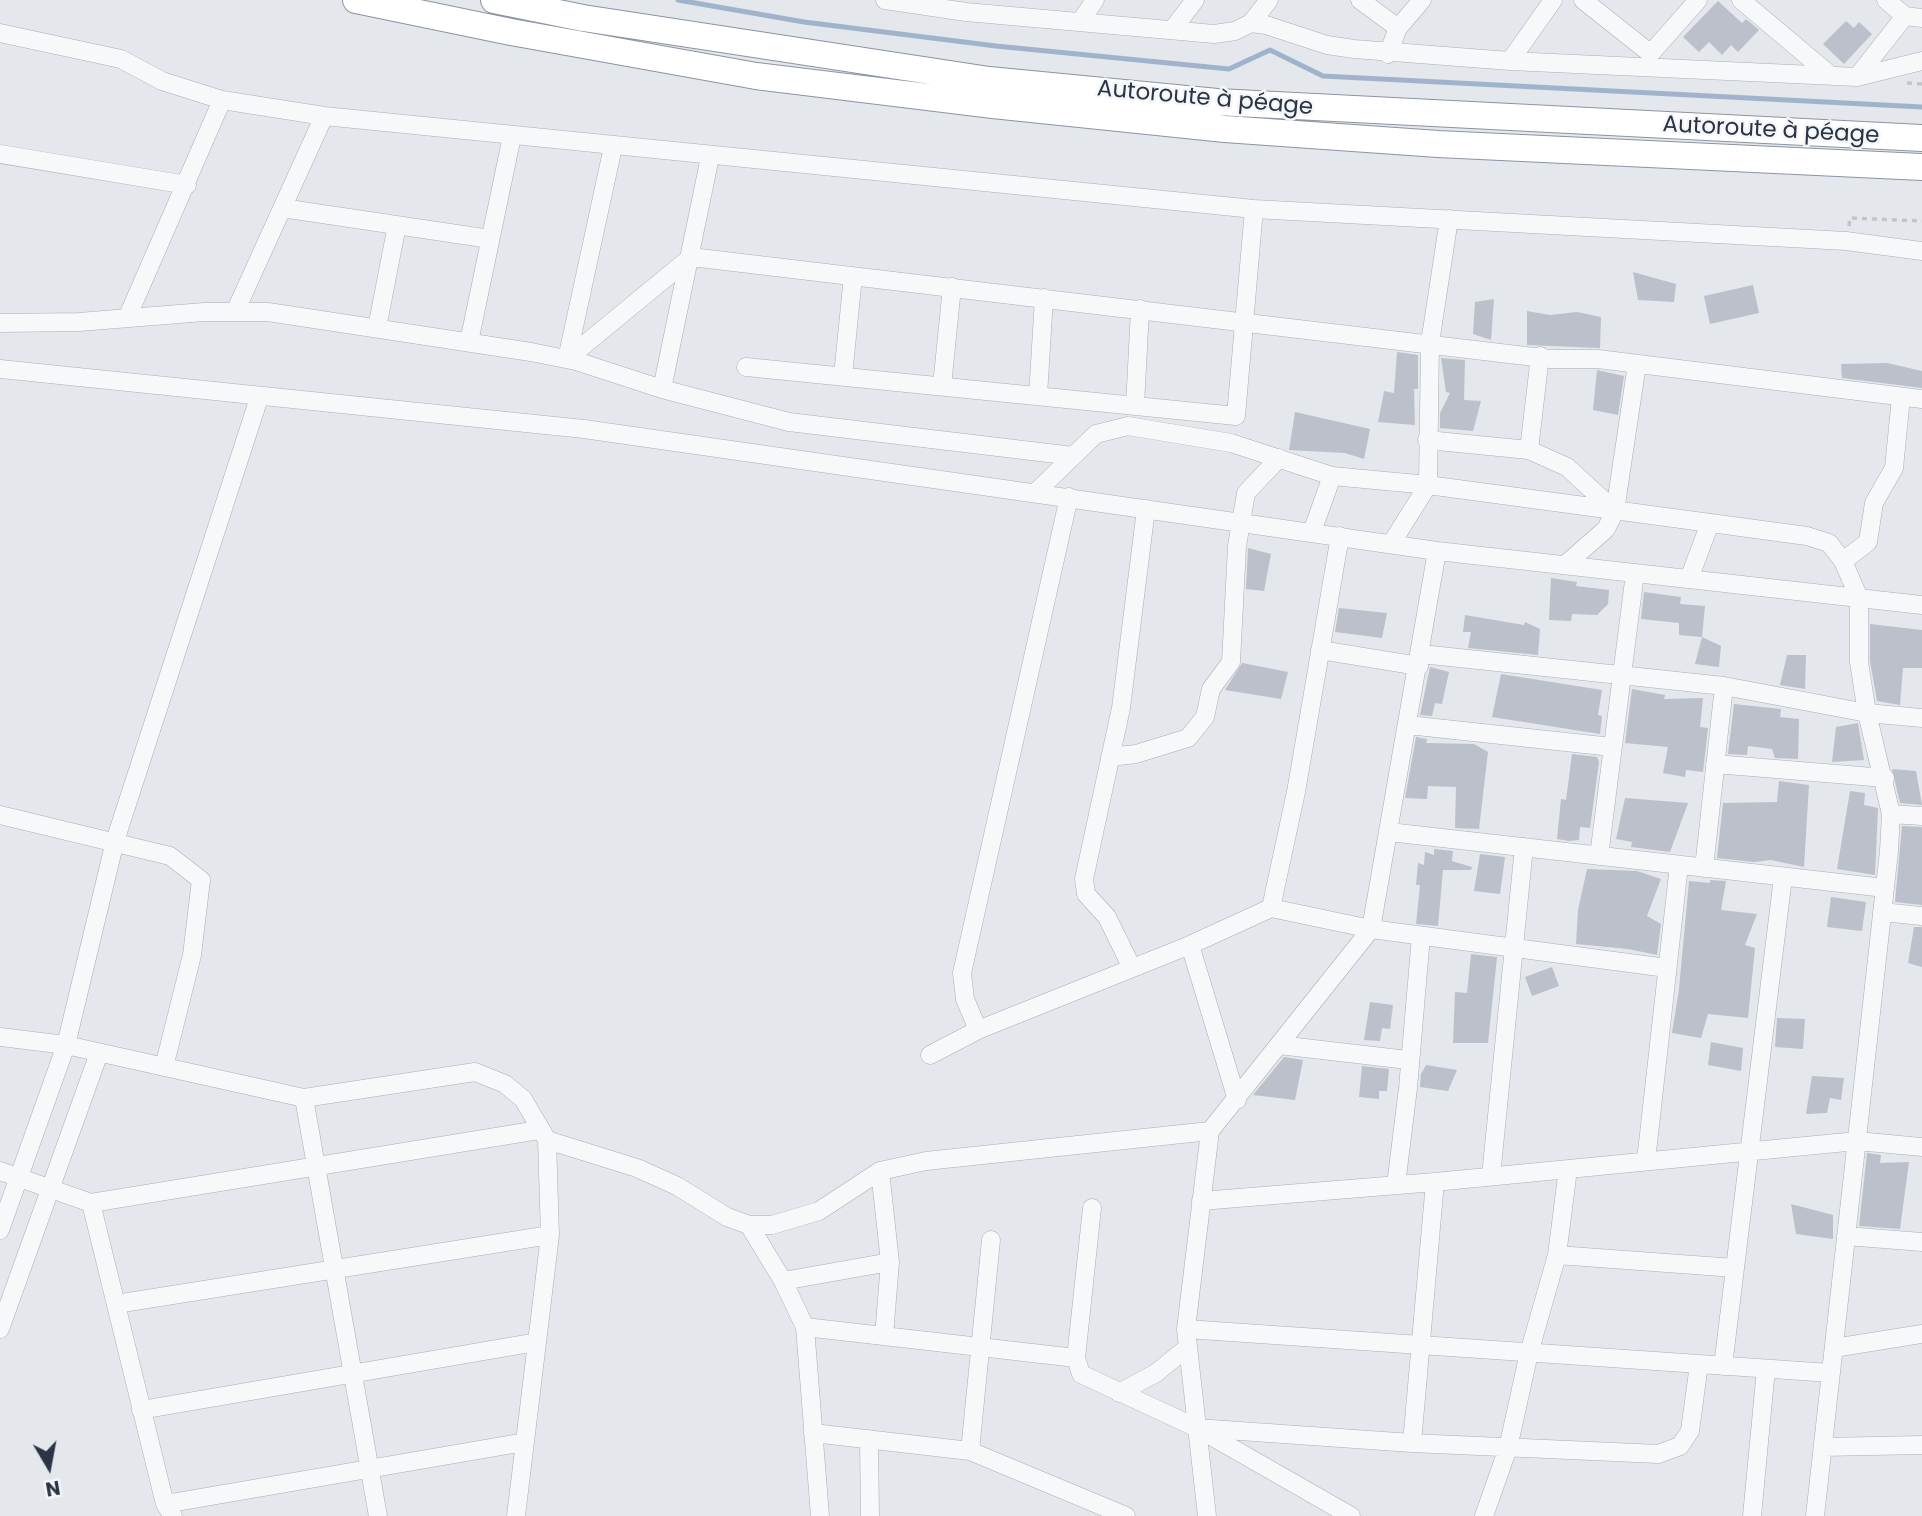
<!DOCTYPE html>
<html>
<head>
<meta charset="utf-8">
<style>
  body { margin:0 }
  #map { position:relative; width:1922px; height:1516px; overflow:hidden; background:#e4e7ec; font-family:Poppins,sans-serif }
  canvas { display:block }
  .north { position:absolute; left:14px; top:1432px; width:70px; height:70px; -webkit-text-stroke:5px #f4f6f9; paint-order:stroke; rotate:170deg; font-size:19px; font-weight:700; line-height:28px; text-align:center; color:#2b3445 }
  .north::after { content:''; display:block; margin:auto; width:24px; height:32px; background:#2b3445; clip-path:polygon(50% 0,100% 100%,50% 72%,0 100%) }
</style>
</head>
<body>
<div id="map">
<canvas width="1922" height="1516"></canvas>
<div class="north">N</div>
</div>
<script>
const ctx = document.querySelector('canvas').getContext('2d');
ctx.lineJoin = 'round';
const toPath = rows => new Path2D(rows.map(r => 'M' + r).join(''));
function trace(path, color, width, dash) { ctx.strokeStyle = color; ctx.lineWidth = width; ctx.lineCap = dash ? 'butt' : 'round'; ctx.setLineDash(dash || []); ctx.stroke(path); }
function fill(path, color) { ctx.fillStyle = color; ctx.fill(path, 'evenodd'); }
function drawText(font, color, halo, rows, align = 'center') {
  ctx.font = font + ' Poppins,sans-serif'; ctx.lineWidth = 5; ctx.setLineDash([]); ctx.textBaseline = 'middle'; ctx.strokeStyle = halo; ctx.fillStyle = color; for (const [text, x, y, turn = 0] of rows) {
    ctx.save(); ctx.translate(x, y); ctx.rotate((+turn || 0) * Math.PI / 180); ctx.textAlign = isNaN(turn) ? turn : align; if (halo) ctx.strokeText(text, 0, 0); ctx.fillText(text, 0, 0); ctx.restore();
  }
}
const stream = toPath([
  [678,0,804,22,996,46,1229,69,1270,50,1323,76,1922,107]
]);
const building = toPath([
  [1718,1,1742,23,1746,19,1759,30,1738,52,1731,45,1722,55,1709,42,1699,52,1683,37],
  [1846,21,1854,28,1859,22,1872,34,1844,64,1823,44],
  [1633,272,1676,284,1674,302,1638,300],
  [1753,285,1759,313,1710,324,1704,296],
  [1494,299,1491,340,1473,334,1475,302],
  [1527,311,1550,315,1577,312,1601,317,1600,348,1527,345],
  [1397,352,1418,355,1418,389,1414,389,1415,425,1378,422,1384,391,1394,393],
  [1441,358,1465,360,1464,400,1481,401,1473,431,1440,428,1440,413,1450,393,1446,392],
  [1887,363,1922,371,1922,388,1842,378,1841,364],
  [1597,370,1624,376,1618,415,1593,410],
  [1295,412,1370,429,1364,459,1345,453,1289,450],
  [1248,548,1271,554,1264,591,1246,589],
  [1551,578,1577,582,1576,586,1609,590,1608,604,1597,615,1572,614,1571,621,1549,620],
  [1644,592,1681,597,1680,604,1705,606,1702,637,1679,635,1679,623,1641,619],
  [1339,608,1387,613,1382,638,1335,632],
  [1465,615,1524,625,1525,622,1540,629,1538,655,1468,648,1471,632,1463,632],
  [1870,624,1922,630,1922,668,1903,668,1900,705,1877,701,1870,661],
  [1702,637,1721,646,1719,667,1695,664],
  [1787,655,1806,655,1805,689,1780,685],
  [1242,663,1288,672,1281,699,1225,690],
  [1430,667,1449,672,1442,704,1435,703,1432,716,1420,715],
  [1501,674,1602,690,1598,715,1602,716,1600,734,1492,717],
  [1632,689,1665,695,1664,699,1703,698,1700,727,1708,728,1703,772,1686,770,1685,777,1663,773,1668,747,1625,743],
  [1734,704,1781,709,1780,717,1799,719,1798,759,1775,758,1772,749,1748,746,1747,755,1728,754],
  [1858,723,1864,760,1832,762,1836,727],
  [1416,737,1427,739,1426,743,1474,744,1488,752,1479,829,1455,828,1456,787,1428,786,1427,799,1405,798],
  [1572,754,1597,757,1599,762,1590,828,1580,827,1579,840,1569,841,1557,839,1561,799,1566,800],
  [1892,769,1916,771,1922,805,1900,803],
  [1779,781,1809,785,1804,867,1771,860,1754,862,1717,858,1723,803,1777,802],
  [1850,791,1865,793,1864,805,1878,808,1875,875,1837,869],
  [1625,798,1688,803,1670,852,1631,847,1632,842,1616,839],
  [1902,826,1922,827,1922,905,1895,902],
  [1434,849,1453,851,1452,861,1472,867,1471,870,1443,870,1438,926,1416,924,1420,885,1416,885,1418,863,1424,865,1425,852,1434,855],
  [1480,854,1505,857,1500,894,1474,891],
  [1587,869,1637,871,1661,879,1647,916,1661,924,1657,955,1628,949,1576,944,1578,910],
  [1710,880,1726,881,1721,910,1757,914,1745,945,1755,948,1748,1018,1708,1014,1701,1038,1672,1033,1679,989,1689,881,1710,883],
  [1831,897,1866,902,1862,931,1827,927],
  [1914,927,1922,927,1922,967,1908,963],
  [1471,954,1497,957,1488,1043,1453,1043,1455,992,1467,993],
  [1552,967,1559,986,1532,996,1525,977],
  [1370,1002,1393,1005,1390,1029,1382,1028,1380,1041,1364,1040],
  [1777,1018,1805,1019,1803,1049,1775,1047],
  [1711,1042,1743,1048,1741,1071,1708,1065],
  [1284,1057,1303,1060,1295,1100,1253,1095],
  [1426,1065,1457,1070,1448,1091,1420,1087,1421,1074],
  [1362,1066,1389,1069,1387,1091,1379,1091,1379,1099,1359,1097],
  [1812,1076,1844,1078,1841,1100,1830,1098,1827,1113,1806,1114],
  [1867,1153,1881,1155,1880,1163,1909,1162,1900,1229,1859,1226],
  [1791,1204,1833,1215,1833,1239,1796,1234]
]);
const path = toPath([
  [1907,83,1922,84],
  [1849,226,1850,218,1922,221]
]);
const minor = toPath([
  [885,0,966,12,1214,34,1235,31,1251,23,1266,25,1327,45,1354,49,1510,61,1857,77,1922,61],
  [1360,0,1398,28],
  [1583,0,1646,50,1652,52,1698,0],
  [1741,0,1830,75],
  [1886,0,1905,16,1922,18],
  [1080,22,1095,0],
  [1251,23,1269,0],
  [1172,30,1195,0],
  [0,33,121,59,162,81,222,100,324,116,1254,209,1846,241,1922,251],
  [1388,54,1398,28,1422,0],
  [1510,61,1553,0],
  [1857,77,1905,16],
  [0,154,187,185],
  [282,208,490,239],
  [235,312,324,116],
  [127,318,222,100],
  [0,323,79,322,204,312,268,312,531,352,576,361,662,389,789,422,1073,456],
  [377,328,397,225],
  [469,342,512,136],
  [567,359,691,257,1551,359,1598,359,1922,399],
  [567,359,613,147],
  [746,367,1236,416,1254,209],
  [0,369,584,429,1437,551,1922,605],
  [843,376,853,276],
  [942,386,952,287],
  [662,389,710,157],
  [1038,396,1044,298],
  [1135,406,1140,309],
  [1427,440,1529,450,1567,467,1615,511],
  [1529,450,1540,356],
  [1035,493,1096,434,1128,426,1231,443,1332,476,1428,485,1807,536,1829,543,1843,561,1859,598,1859,662,1867,713,1891,814,1889,851,1815,1516],
  [1312,532,1332,476],
  [1391,544,1428,485,1430,343,1449,219],
  [1843,561,1868,542,1874,503,1894,468,1901,397],
  [1565,565,1606,529,1615,511,1637,364],
  [1689,579,1710,523],
  [1320,650,1419,666],
  [1421,654,1724,686,1867,713,1922,718],
  [1408,725,1612,747],
  [1110,757,1136,754,1188,738,1205,717,1211,689,1231,662,1237,546,1246,493,1279,458],
  [1715,764,1885,778],
  [1891,814,1922,816],
  [0,815,170,856,201,880,192,955,164,1067],
  [1389,832,1885,888],
  [1599,856,1635,573],
  [1704,868,1724,686],
  [1271,908,1296,792,1340,536],
  [1882,912,1922,916],
  [1190,945,1237,1100],
  [1132,968,1107,917,1086,894,1084,879,1121,708,1146,509],
  [978,1030,965,999,962,973,1069,497],
  [0,1037,66,1045,304,1098,475,1072,505,1084,523,1099,547,1140,637,1168,677,1186,727,1217,749,1225,772,1225,819,1211,880,1171,926,1161,1210,1131],
  [1279,1045,1408,1060],
  [930,1055,978,1030,1190,945,1271,908,1371,929,1667,968],
  [304,1098,378,1516],
  [1646,1161,1679,865],
  [0,1171,91,1203,539,1130],
  [880,1171,890,1262,884,1336],
  [1491,1176,1524,847],
  [1396,1185,1408,1088,1421,936],
  [1201,1201,1435,1182,1857,1141,1922,1147],
  [91,1203,165,1504,173,1516],
  [1092,1208,1076,1358,1081,1374,1197,1428,1351,1516],
  [749,1225,783,1281,805,1327,820,1516],
  [0,1230,66,1045,115,841,259,398],
  [1846,1236,1922,1242],
  [991,1240,970,1451,1126,1516],
  [1557,1255,1735,1268],
  [783,1281,890,1262],
  [116,1304,550,1235],
  [805,1327,1076,1358],
  [0,1329,99,1053],
  [1186,1329,1831,1373],
  [1834,1348,1922,1334],
  [1723,1366,1783,877],
  [1119,1393,1156,1373,1188,1347],
  [141,1410,537,1342],
  [1197,1428,1412,1443,1658,1454,1680,1446,1690,1431,1699,1364],
  [813,1433,970,1451],
  [869,1439,870,1516],
  [1412,1443,1435,1182],
  [1823,1447,1922,1445],
  [165,1504,525,1442],
  [516,1516,550,1235,547,1140],
  [1207,1516,1186,1329,1210,1131,1371,929,1437,551],
  [1484,1516,1508,1448,1529,1353,1557,1255,1568,1169],
  [1752,1516,1766,1369]
]);
const highway = toPath([
  [356,0,511,32,756,76,993,105,1225,129,1438,144,1922,167],
  [494,0,583,18,989,80,1217,102,1922,138]
]);
const streetNames = [
  ["Autoroute à péage",1205,99,5],
  ["Autoroute à péage",1771,131,3]
];
trace(stream, '#9fb4cc', 5);
fill(building, '#bbc0ca');
trace(minor, '#a9aeb7', 19);
trace(highway, '#8b94a3', 28);
trace(path, '#c2c5cb', 3.5, [5, 5]);
trace(minor, '#f7f8fa', 18);
trace(highway, '#fff', 26);
drawText('23px', '#2b3445', '#f4f6f9', streetNames);
</script>
</body>
</html>
